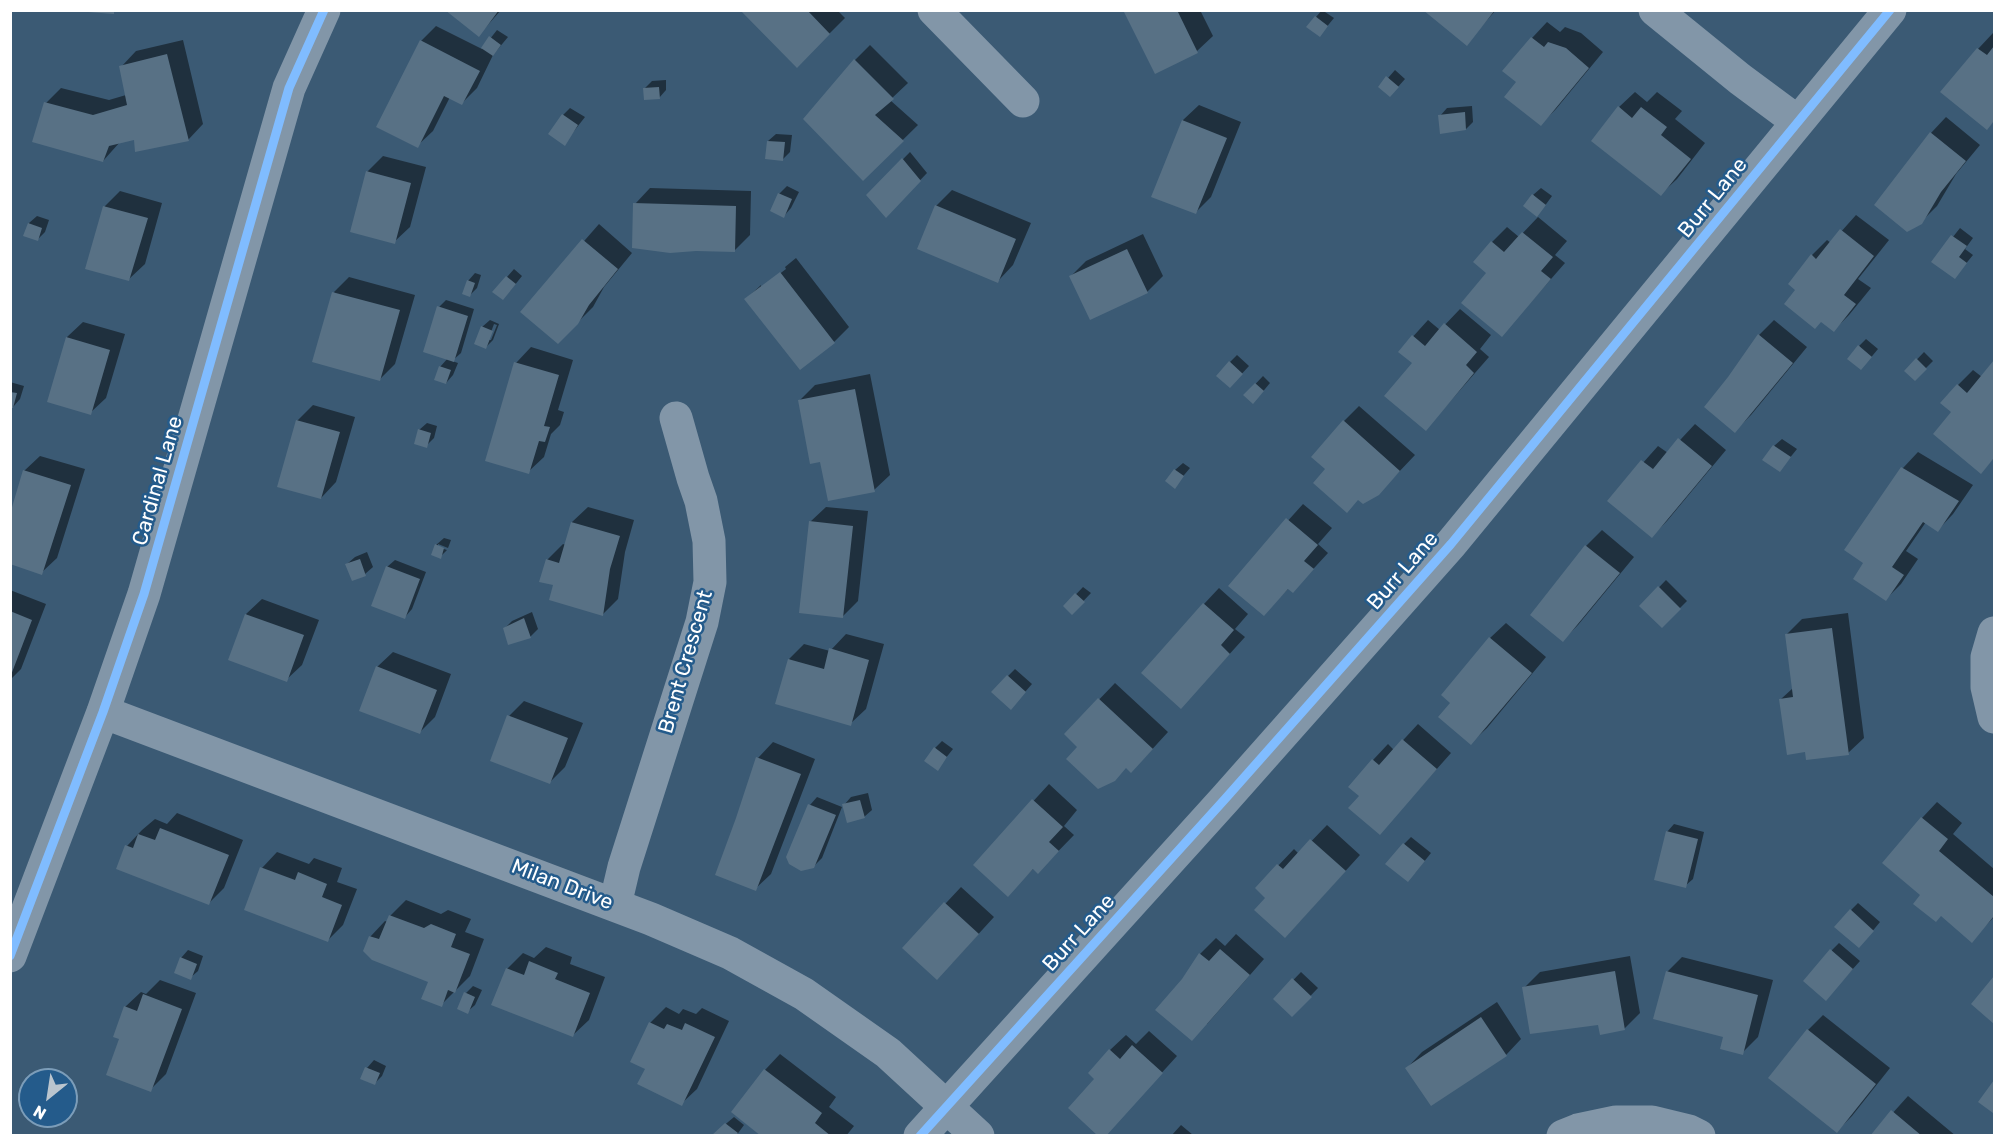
<!DOCTYPE html>
<html>
<head>
<meta charset="utf-8">
<style>
  body { margin:0 }
  #map { position:relative; width:2005px; height:1146px; overflow:hidden; background:#3b5a74; font-family:Rubik,sans-serif }
  canvas { display:block }
  .frame { position:absolute; inset:0; border:12px solid #fff; pointer-events:none }
  .north { position:absolute; left:18px; top:1068px; width:60px; height:60px; box-sizing:border-box; background:#245b8b; border:2px solid #7c9db9; border-radius:50%; rotate:210deg; font-size:16px; font-weight:700; line-height:24px; text-align:center; color:#fff }
  .north::after { content:''; display:block; margin:auto; width:21px; height:27px; background:#bac5ce; clip-path:polygon(50% 0,100% 100%,50% 72%,0 100%) }
</style>
</head>
<body>
<div id="map">
<canvas width="2005" height="1146"></canvas>
<div class="frame"></div>
<div class="north">N</div>
</div>
<script>
const ctx = document.querySelector('canvas').getContext('2d');
ctx.lineJoin = 'round';
function fill(path, color) { ctx.fillStyle = color; ctx.fill(path, 'evenodd'); }
const toPath = rows => new Path2D(rows.map(r => 'M' + r).join(''));
function trace(path, color, width, dash) { ctx.strokeStyle = color; ctx.lineWidth = width; ctx.lineCap = dash ? 'butt' : 'round'; ctx.setLineDash(dash || []); ctx.stroke(path); }
function drawText(font, color, halo, rows, align = 'center') {
  ctx.font = font + ' Rubik,sans-serif'; ctx.lineWidth = 5; ctx.setLineDash([]); ctx.textBaseline = 'middle'; ctx.strokeStyle = halo; ctx.fillStyle = color; for (const [text, x, y, turn = 0] of rows) {
    ctx.save(); ctx.translate(x, y); ctx.rotate((+turn || 0) * Math.PI / 180); ctx.textAlign = isNaN(turn) ? turn : align; if (halo) ctx.strokeText(text, 0, 0); ctx.fillText(text, 0, 0); ctx.restore();
  }
}
const shadow = toPath([
  [447,10,501,10,479,35],
  [743,10,837,10,845,18,797,66],
  [1127,10,1200,10,1213,36,1197,51,1156,72],
  [1322,10,1334,18,1320,35,1316,17],
  [1425,10,1496,10,1466,44],
  [1547,22,1560,32,1565,27,1581,33,1603,52,1556,109,1541,124,1518,82,1532,38],
  [436,26,482,49,497,30,508,37,493,55,477,88,462,103,450,97,433,131,417,146,421,41],
  [1993,33,1994,121,1987,128,1942,92,1978,49],
  [183,40,203,124,188,140,135,139,120,142,103,161,46,103,61,88,109,100,126,95,121,67,136,51],
  [870,45,908,83,890,100,918,125,863,179,855,60],
  [1395,70,1405,79,1397,88,1388,78],
  [666,80,666,90,659,98,645,88,652,81],
  [1635,92,1647,102,1657,92,1682,111,1675,119,1705,143,1677,179,1661,194,1619,107],
  [1199,105,1241,122,1211,197,1195,213,1153,196,1183,120],
  [1472,106,1473,122,1466,129,1440,116,1447,108],
  [570,108,585,117,564,144,563,115],
  [1946,117,1980,145,1956,174,1937,206,1921,222,1876,205,1931,133],
  [776,134,792,135,790,152,783,159,768,141],
  [910,152,927,173,886,216,868,195],
  [383,156,426,167,410,227,394,242,367,172],
  [787,186,799,192,791,208,784,216,779,194],
  [650,188,751,191,750,235,734,251,635,204],
  [1541,188,1552,196,1544,207,1533,195],
  [952,190,1031,223,1013,265,998,281,936,206],
  [120,191,162,203,145,264,129,279,87,268,105,206],
  [1856,215,1889,240,1858,279,1871,288,1849,315,1834,330,1812,255,1827,240,1831,243],
  [37,216,49,220,45,232,38,239,25,235,29,223],
  [1538,217,1567,241,1555,255,1565,263,1502,335,1488,273,1492,242,1507,227,1519,237],
  [599,224,632,253,604,287,593,307,577,323,522,312],
  [1960,228,1973,238,1965,249,1973,255,1955,277,1934,261],
  [1143,234,1163,276,1147,292,1090,318,1071,276,1086,261],
  [796,258,849,327,834,342,746,299,761,285,761,288,786,269,785,267],
  [514,269,522,276,510,291,494,292],
  [475,273,481,275,477,288,470,295,468,281],
  [349,277,415,295,395,364,380,379,334,292],
  [446,300,474,309,461,353,452,361,458,363,453,375,446,383,440,367,448,358,439,307],
  [1460,309,1491,335,1480,349,1489,357,1426,429,1414,363,1400,351,1428,320,1440,330],
  [490,320,499,324,493,340,486,347,482,327],
  [494,324,497,325,491,340,488,340],
  [1774,320,1807,347,1751,415,1735,431,1729,378,1759,335],
  [83,322,125,334,106,398,90,413,48,401,67,337],
  [1866,339,1878,349,1868,361,1859,346],
  [531,347,573,360,558,410,564,412,560,425,551,434,544,457,528,472,516,363],
  [1924,352,1933,361,1915,379,1906,371],
  [1237,355,1249,366,1237,379,1230,362],
  [1994,362,1994,458,1981,472,1953,412,1958,385,1973,370,1982,377],
  [870,374,890,475,874,490,821,460,800,400,815,385],
  [1263,376,1270,383,1260,395,1245,395],
  [10,382,24,386,20,399,13,407,10,406],
  [313,405,355,417,336,482,321,498,297,421],
  [1359,406,1415,455,1378,494,1328,469,1344,421],
  [427,423,437,426,434,438,426,446,419,430],
  [1695,424,1726,450,1667,521,1652,536,1609,501,1658,446,1668,453],
  [1782,439,1797,449,1780,470,1774,446],
  [1918,452,1973,485,1953,514,1938,530,1926,522,1906,551,1918,559,1901,584,1886,599,1865,563,1846,550,1903,468],
  [40,456,85,469,57,558,41,573,24,471],
  [1183,463,1190,468,1174,487,1175,470],
  [1303,504,1332,528,1318,544,1328,553,1293,591,1289,588,1264,614,1230,585],
  [588,507,634,520,625,552,618,599,603,614,555,584,547,560,563,544,566,545,572,522],
  [826,507,868,511,858,601,843,616,810,522],
  [1602,530,1634,557,1578,625,1563,640,1532,615,1586,546],
  [444,538,451,540,448,548,438,544,438,547,447,550,440,557,436,545],
  [367,552,373,567,365,574,347,564,355,557],
  [395,560,426,572,412,609,405,617,387,567],
  [1666,580,1687,601,1662,626,1641,606],
  [1083,587,1091,593,1072,613,1065,606],
  [1219,588,1248,614,1235,629,1245,637,1196,691,1204,604],
  [10,590,46,604,21,669,10,680],
  [262,599,319,620,302,665,286,680,246,614],
  [532,612,538,629,530,637,504,629,512,621],
  [1848,613,1864,738,1848,753,1807,750,1781,699,1793,688,1786,635,1802,619],
  [1506,623,1546,657,1487,728,1471,743,1452,703,1490,638],
  [846,634,884,644,866,709,850,724,789,659,804,644,830,651],
  [393,652,451,674,435,717,419,733,377,667],
  [1015,669,1032,684,1018,700,1008,676],
  [1115,683,1168,732,1146,756,1079,747,1066,734],
  [524,701,583,723,565,767,550,782,509,716],
  [1418,724,1451,753,1380,833,1361,796,1373,760,1388,744,1394,750],
  [942,741,953,749,937,769,935,748],
  [773,742,815,759,771,874,755,889,758,758],
  [1049,784,1077,810,1064,826,1074,835,1038,872,1034,868,1008,895,975,865],
  [868,793,872,810,864,817,844,805,851,797],
  [817,797,842,807,822,858,814,866,810,805],
  [1937,802,1962,823,1953,834,1994,869,1994,917,1972,940,1922,894,1884,863,1922,818],
  [177,813,243,840,224,888,209,903,118,868,127,846,142,830,155,819,167,824],
  [1674,824,1704,832,1693,879,1685,886,1667,832],
  [1327,825,1360,855,1300,921,1267,898,1257,888,1294,849,1299,854],
  [1411,837,1431,853,1415,873,1404,844],
  [277,852,309,864,314,858,342,868,337,882,357,889,343,925,328,940,246,909,262,868],
  [961,887,994,917,952,963,904,948],
  [406,900,441,914,448,910,471,919,465,932,484,939,470,976,441,1005,430,981,370,937,385,921,388,922,390,916],
  [1858,903,1880,922,1866,939,1851,910],
  [1236,934,1264,959,1207,1024,1184,980,1200,954,1216,938,1225,946],
  [1839,943,1860,961,1833,991,1832,950],
  [546,947,572,957,570,964,605,977,589,1020,573,1035,507,969,523,953,534,958],
  [188,950,203,956,198,971,190,978,181,958],
  [1630,956,1640,1013,1624,1029,1600,1024,1524,988,1540,972],
  [1682,957,1773,980,1758,1037,1742,1053,1667,972],
  [1301,972,1318,988,1292,1015,1275,999],
  [1994,979,1994,1022,1973,1004],
  [160,980,196,993,166,1074,150,1090,121,1038,125,1007,141,992,146,994],
  [473,986,482,990,475,1005,467,1012,466,993],
  [1497,1002,1521,1039,1506,1055,1407,1068,1422,1052],
  [666,1007,679,1014,683,1009,696,1014,702,1008,729,1021,697,1089,681,1104,647,1068,650,1023],
  [1823,1015,1890,1068,1852,1116,1837,1131,1808,1030],
  [1149,1031,1177,1056,1117,1122,1110,1050,1126,1035,1136,1044],
  [780,1054,836,1097,829,1107,854,1126,846,1136,765,1136,733,1112,765,1070],
  [374,1060,386,1066,382,1076,374,1084,367,1068],
  [1908,1096,1956,1136,1872,1136],
  [734,1117,744,1125,736,1136,721,1128],
  [1181,1125,1193,1135,1192,1136,1171,1136]
]);
const building = toPath([
  [88,10,114,10,114,14,88,12],
  [445,10,499,10,479,37],
  [740,10,807,10,830,34,797,68],
  [1126,10,1177,10,1198,53,1155,74,1124,12],
  [1423,10,1495,10,1467,46],
  [1315,16,1328,26,1320,37,1306,27],
  [489,36,501,45,493,56,481,48],
  [1531,37,1544,47,1548,42,1566,48,1589,68,1541,126,1504,97,1516,82,1502,71],
  [420,40,480,71,462,105,444,96,418,148,376,127],
  [1994,46,1994,121,1987,130,1940,92,1977,48,1987,55],
  [167,54,189,141,135,152,134,140,109,146,103,162,32,142,44,102,93,115,127,105,119,66],
  [854,59,894,99,875,115,904,141,863,181,803,119],
  [1386,76,1399,87,1390,97,1378,87],
  [659,87,660,99,644,100,643,88],
  [1618,106,1632,118,1641,107,1667,127,1661,135,1691,159,1661,196,1591,141],
  [1465,112,1466,130,1440,134,1438,115],
  [562,114,578,125,565,146,548,134],
  [1182,120,1227,138,1196,214,1151,197],
  [1930,132,1966,161,1941,192,1922,224,1907,232,1874,205],
  [767,141,785,142,783,161,765,159],
  [902,158,921,181,886,218,866,195],
  [366,171,411,183,395,244,350,232],
  [778,193,792,199,784,218,770,211],
  [1532,194,1546,205,1537,217,1523,206],
  [633,203,736,206,735,252,696,251,670,253,632,248],
  [935,205,1016,239,998,283,917,249],
  [103,206,148,218,129,281,85,269],
  [28,223,42,228,38,241,23,236],
  [1840,229,1874,256,1844,295,1856,304,1834,332,1821,322,1815,329,1784,304,1795,290,1788,284,1811,254,1816,259],
  [1522,232,1553,257,1541,271,1551,279,1502,337,1461,303,1486,273,1473,262,1491,241,1504,252],
  [1951,235,1967,246,1959,257,1967,263,1955,279,1931,262],
  [582,239,618,269,589,305,578,324,558,344,520,312],
  [1127,249,1148,293,1090,320,1069,276],
  [780,272,835,343,800,370,744,299],
  [506,276,516,284,503,300,492,292],
  [467,280,475,283,470,297,462,294],
  [332,292,400,310,380,381,312,362],
  [437,306,468,316,454,362,423,352],
  [1444,323,1477,352,1466,365,1474,373,1426,431,1384,396,1412,363,1398,352,1412,335,1425,346],
  [481,326,493,331,486,349,474,344],
  [1758,334,1793,363,1735,433,1704,407,1728,377],
  [66,337,110,350,91,415,47,402],
  [1858,345,1872,357,1861,370,1847,359],
  [1916,358,1927,369,1915,381,1904,371],
  [1994,360,1994,458,1981,474,1933,434,1951,412,1940,403,1957,384,1967,393],
  [1229,361,1243,374,1230,388,1216,376],
  [514,362,559,375,544,426,550,427,545,442,539,441,529,474,485,461],
  [439,366,451,370,446,384,434,380],
  [1255,383,1264,391,1253,404,1243,395],
  [855,389,875,492,828,501,820,462,810,464,798,400],
  [10,392,17,393,13,408,10,408],
  [296,420,340,432,321,499,277,487],
  [1343,420,1400,471,1379,495,1363,504,1358,500,1347,513,1313,483,1325,469,1311,457],
  [418,429,431,433,427,448,414,444],
  [1678,438,1712,466,1652,538,1607,501,1641,460,1653,469],
  [1773,445,1791,457,1780,472,1762,460],
  [1901,467,1959,501,1938,532,1923,522,1892,567,1904,575,1886,601,1853,579,1863,563,1844,550],
  [1174,469,1184,476,1175,489,1165,481],
  [23,470,71,485,42,575,10,564,10,514],
  [1286,518,1318,545,1304,561,1314,569,1293,593,1288,589,1264,616,1228,586],
  [809,521,853,526,843,618,799,613],
  [571,522,620,536,610,569,603,616,549,600,553,585,539,582,546,559,559,563],
  [435,544,444,548,441,559,431,555],
  [1585,545,1620,573,1563,642,1530,615],
  [360,559,366,576,352,581,345,564],
  [386,566,420,579,405,619,371,606],
  [1658,586,1681,609,1662,628,1639,606],
  [1075,593,1085,602,1072,615,1063,606],
  [1203,603,1234,630,1221,645,1230,654,1181,709,1141,673],
  [10,611,32,620,11,675,10,674],
  [245,614,304,635,287,682,228,660],
  [524,618,531,638,508,645,503,628],
  [1832,628,1849,755,1806,760,1805,752,1787,755,1779,699,1793,697,1785,634],
  [1489,637,1532,673,1471,745,1438,717,1450,703,1441,695],
  [829,648,869,660,851,726,775,704,788,659,824,669],
  [376,666,437,690,420,734,359,711],
  [1007,675,1026,692,1011,710,991,692],
  [1098,698,1153,749,1131,773,1126,768,1115,781,1098,789,1066,759,1077,747,1064,734],
  [507,715,568,738,550,784,490,761],
  [1402,739,1437,769,1380,835,1348,808,1359,796,1348,787,1372,759,1379,765],
  [934,747,947,757,938,771,924,761],
  [756,757,801,774,756,891,715,875,736,818],
  [1032,799,1063,827,1049,842,1059,851,1038,874,1033,869,1008,897,973,865],
  [860,800,865,818,847,823,842,804],
  [808,804,836,815,814,868,801,871,789,864,786,857],
  [1921,817,1948,839,1939,851,1994,897,1994,916,1972,943,1941,916,1936,922,1913,904,1920,895,1882,863],
  [160,828,229,855,209,905,116,869,125,845,133,848,138,834,155,840],
  [1666,831,1698,839,1686,888,1654,880],
  [1310,839,1346,871,1285,938,1254,910,1265,898,1255,888,1277,864,1283,869],
  [1403,843,1425,861,1408,882,1385,864],
  [260,867,295,880,298,872,327,884,322,897,342,905,328,942,244,910],
  [944,902,979,934,937,980,902,948],
  [1850,909,1874,931,1859,948,1834,927],
  [389,915,424,928,431,924,456,934,451,947,470,954,455,993,448,990,442,1007,421,999,428,982,372,960,363,951,369,936,379,939],
  [1220,949,1250,975,1192,1041,1155,1010,1182,979,1199,953,1209,961],
  [1830,949,1853,969,1826,1001,1803,981],
  [180,957,197,964,191,980,174,973],
  [529,961,558,973,555,979,590,993,573,1037,491,1005,506,968,524,975],
  [1615,971,1625,1030,1600,1035,1598,1025,1530,1034,1522,987],
  [1666,971,1758,995,1743,1055,1720,1049,1723,1037,1653,1019],
  [1994,976,1994,1024,1971,1004],
  [1292,978,1312,997,1292,1017,1273,999],
  [464,992,475,997,468,1014,457,1009],
  [143,994,182,1009,151,1092,106,1075,119,1039,113,1037,124,1006,137,1011],
  [1481,1017,1507,1056,1431,1106,1405,1068],
  [649,1022,664,1029,667,1024,682,1030,685,1023,715,1037,682,1106,637,1084,645,1069,630,1062],
  [1807,1029,1876,1084,1837,1133,1768,1078],
  [1132,1045,1163,1073,1106,1136,1098,1136,1068,1108,1094,1079,1088,1073,1109,1049,1120,1059],
  [365,1067,380,1073,375,1085,360,1079],
  [764,1069,822,1113,815,1123,831,1136,761,1136,731,1112],
  [1994,1080,1994,1110,1993,1113,1978,1102],
  [1891,1110,1922,1136,1870,1136],
  [725,1123,738,1133,736,1136,711,1136]
]);
const minor = toPath([
  [934,10,1023,101],
  [1655,10,1740,79,1798,122],
  [1994,633,1987,657,1987,687,1994,717],
  [103,712,651,919,730,953,804,994,888,1053,978,1136],
  [615,905,624,867,702,622,710,582,709,541,701,501,693,478,676,418],
  [10,956,103,712,144,594,289,88,324,10],
  [920,1136,1225,799,1451,544,1890,10],
  [1563,1136,1578,1130,1616,1122,1652,1122,1689,1131,1699,1136]
]);
const cycleway = toPath([
  [10,956,103,712,144,594,289,88,324,10],
  [920,1136,1225,799,1451,544,1890,10]
]);
const streetNames = [
  ["Burr Lane",1713,198,-51],
  ["Cardinal Lane",158,481,-74],
  ["Burr Lane",1403,571,-49],
  ["Brent Crescent",686,662,-74],
  ["Milan Drive",562,885,21],
  ["Burr Lane",1079,933,-48]
];
fill(shadow, '#0007');
fill(building, '#587185');
trace(minor, '#8296a8', 33);
trace(cycleway, '#80bcff', 9);
drawText('21px', '#fff', '#245b8b', streetNames);
</script>
</body>
</html>
